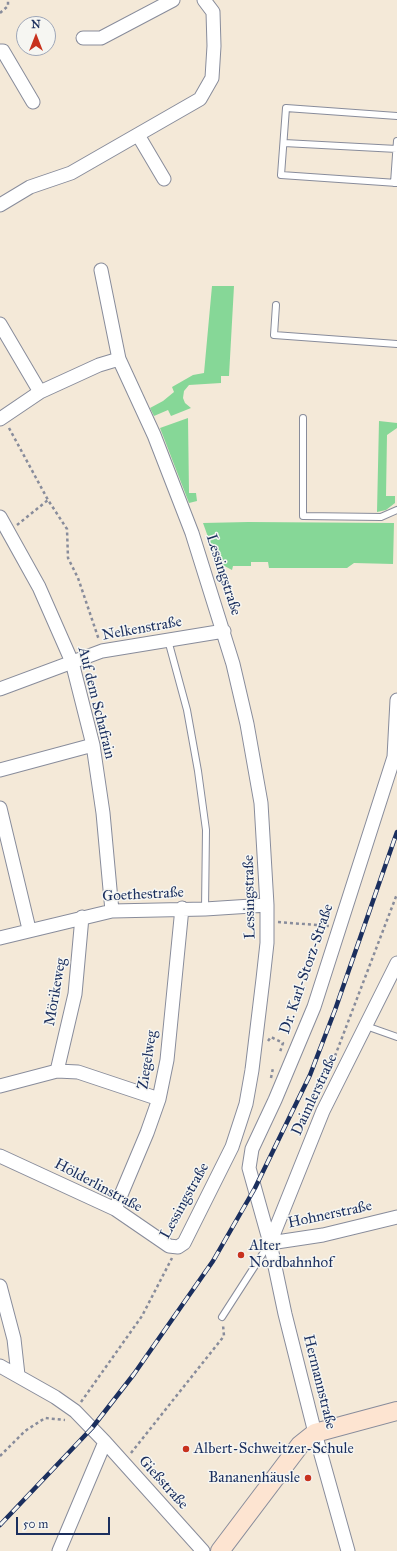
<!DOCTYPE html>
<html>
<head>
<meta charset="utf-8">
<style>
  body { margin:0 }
  #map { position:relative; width:397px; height:1551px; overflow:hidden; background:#f4e9d8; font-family:"IM FELL Great Primer",serif }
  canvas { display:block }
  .north { position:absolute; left:16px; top:16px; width:40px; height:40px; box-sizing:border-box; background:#f6f6f2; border:1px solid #9ea6b7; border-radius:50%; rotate:0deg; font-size:11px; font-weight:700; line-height:16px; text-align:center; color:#1b2f5e }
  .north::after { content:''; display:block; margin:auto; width:14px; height:18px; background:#c8321e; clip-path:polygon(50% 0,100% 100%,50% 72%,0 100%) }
  .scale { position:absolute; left:16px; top:1517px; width:94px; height:18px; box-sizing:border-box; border:2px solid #1b2f5e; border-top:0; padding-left:5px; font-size:12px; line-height:14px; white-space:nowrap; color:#1b2f5e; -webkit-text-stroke:3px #f6f6f2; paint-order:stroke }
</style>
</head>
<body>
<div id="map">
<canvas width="397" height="1551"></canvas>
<div class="north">N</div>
<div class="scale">50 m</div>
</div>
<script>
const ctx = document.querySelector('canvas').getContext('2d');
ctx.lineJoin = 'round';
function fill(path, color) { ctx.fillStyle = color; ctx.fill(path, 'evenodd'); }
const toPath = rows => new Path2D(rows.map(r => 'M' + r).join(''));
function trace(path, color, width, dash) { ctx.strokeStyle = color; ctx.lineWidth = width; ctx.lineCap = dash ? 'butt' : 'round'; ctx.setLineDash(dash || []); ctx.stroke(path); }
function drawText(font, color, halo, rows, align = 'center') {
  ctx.font = font + ' "IM FELL Great Primer",serif'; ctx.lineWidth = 3; ctx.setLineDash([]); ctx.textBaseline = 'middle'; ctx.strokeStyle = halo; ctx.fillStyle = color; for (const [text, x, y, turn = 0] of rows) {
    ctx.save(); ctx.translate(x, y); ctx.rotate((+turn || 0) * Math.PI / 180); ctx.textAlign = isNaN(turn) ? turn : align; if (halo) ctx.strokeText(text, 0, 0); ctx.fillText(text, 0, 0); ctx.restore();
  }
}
const green = toPath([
  [212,286,234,286,229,376,221,376,221,383,189,385,184,391,183,398,185,403,191,408,171,416,168,410,154,416,150,408,163,401,174,392,172,387,193,375,204,373],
  [188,418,189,493,196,493,197,501,189,503,160,428],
  [379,421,397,423,397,428,387,435,386,496,395,496,395,503,386,510,377,512],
  [248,522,394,523,393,564,354,563,347,568,269,568,268,562,251,562,251,566,233,566,232,570,217,562,203,523]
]);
const path = toPath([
  [0,13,8,6,8,0],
  [9,428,48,500,67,529,68,558,78,578,99,640],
  [17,525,48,500],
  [278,922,329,926],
  [268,1041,271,1037,283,1043,280,1052],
  [335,1056,397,894],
  [271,1078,273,1068],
  [81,1402,142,1316,172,1258],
  [131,1453,224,1336,223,1325],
  [0,1456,25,1431,45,1418,65,1420]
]);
const lane = toPath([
  [397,116,286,108,281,175,397,183],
  [284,143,397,149],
  [394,183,397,141],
  [276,305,274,335,397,344],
  [303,418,303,516,381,517,397,510],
  [168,640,187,710,198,771,206,830,205,909],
  [366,1026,397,1037],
  [222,1317,269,1244]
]);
const street = toPath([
  [83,38,101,38,173,0],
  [0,51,3,51,33,102],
  [138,135,164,179],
  [0,205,30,187,71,173,200,99,212,78,214,46,213,12,204,0],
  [101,270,119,359],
  [0,324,40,392],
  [0,419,40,392,99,365,119,359,154,435,192,533,233,664,247,724,261,803,267,905,267,943,263,979,252,1070,246,1104,232,1147,184,1243,178,1247,169,1246,115,1209,0,1156],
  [0,517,39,587,72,662,93,745,103,813,112,911],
  [0,689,102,651,224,631],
  [0,770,93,745],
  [0,808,29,929],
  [0,938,112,911,205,909,267,905],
  [57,1071,75,994,82,917],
  [0,1086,57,1071,78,1072,159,1099],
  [115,1209,147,1133,159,1099,167,1060,182,908],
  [270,1243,323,1111,397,963],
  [270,1243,323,1235,397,1217],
  [0,1286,14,1339,18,1375],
  [0,1366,55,1397,75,1411,105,1442,203,1551],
  [59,1551,105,1442],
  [348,1551,315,1433,285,1314,270,1243,249,1168,252,1149,275,1100,314,1007,394,757,397,700]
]);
const secondary = toPath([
  [220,1551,300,1445,315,1433,397,1411]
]);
const rail = toPath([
  [0,1525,92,1428,134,1374,213,1261,255,1188,310,1075,335,1010,397,832]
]);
const markers = [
  [241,1255,4,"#c8321e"],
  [186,1449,4,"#c8321e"],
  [308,1478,4,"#c8321e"]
];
const streetNames = [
  ["Lessingstraße",223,575,72],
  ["Nelkenstraße",142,629,-10],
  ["Auf dem Schafrain",96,703,76],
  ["Goethestraße",143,895,-3],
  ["Lessingstraße",250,897,-91],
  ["Dr. Karl-Storz-Straße",307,969,-71],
  ["Mörikeweg",56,992,-80],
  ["Ziegelweg",148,1060,-81],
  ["Daimlerstraße",315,1095,-65],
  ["Hölderlinstraße",98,1186,28],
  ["Lessingstraße",185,1201,-61],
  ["Hohnerstraße",330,1215,-12],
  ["Hermannstraße",319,1382,76],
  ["Gießstraße",163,1483,48]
];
const poiNames = [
  ["Alter",249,1246],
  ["Nordbahnhof",249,1263],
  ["Albert-Schweitzer-Schule",194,1449],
  ["Bananenhäusle",300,1478,"right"]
];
fill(green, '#86d797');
trace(lane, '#888c9b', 8);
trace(street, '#888c9b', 15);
trace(secondary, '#888c9b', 20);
trace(path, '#888c9b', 2.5, [3, 3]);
trace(lane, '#fff', 6);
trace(street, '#fff', 13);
trace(secondary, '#fde4d1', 18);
trace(rail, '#1b2f5e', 4.5);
trace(rail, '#f6f6f2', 3, [9]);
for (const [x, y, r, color] of markers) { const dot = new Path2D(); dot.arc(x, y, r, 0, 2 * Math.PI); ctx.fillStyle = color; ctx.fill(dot); trace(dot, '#f6f6f2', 1.5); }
drawText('15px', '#1b2f5e', '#f6f6f2', streetNames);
drawText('15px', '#1b2f5e', '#f6f6f2', poiNames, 'left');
</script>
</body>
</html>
